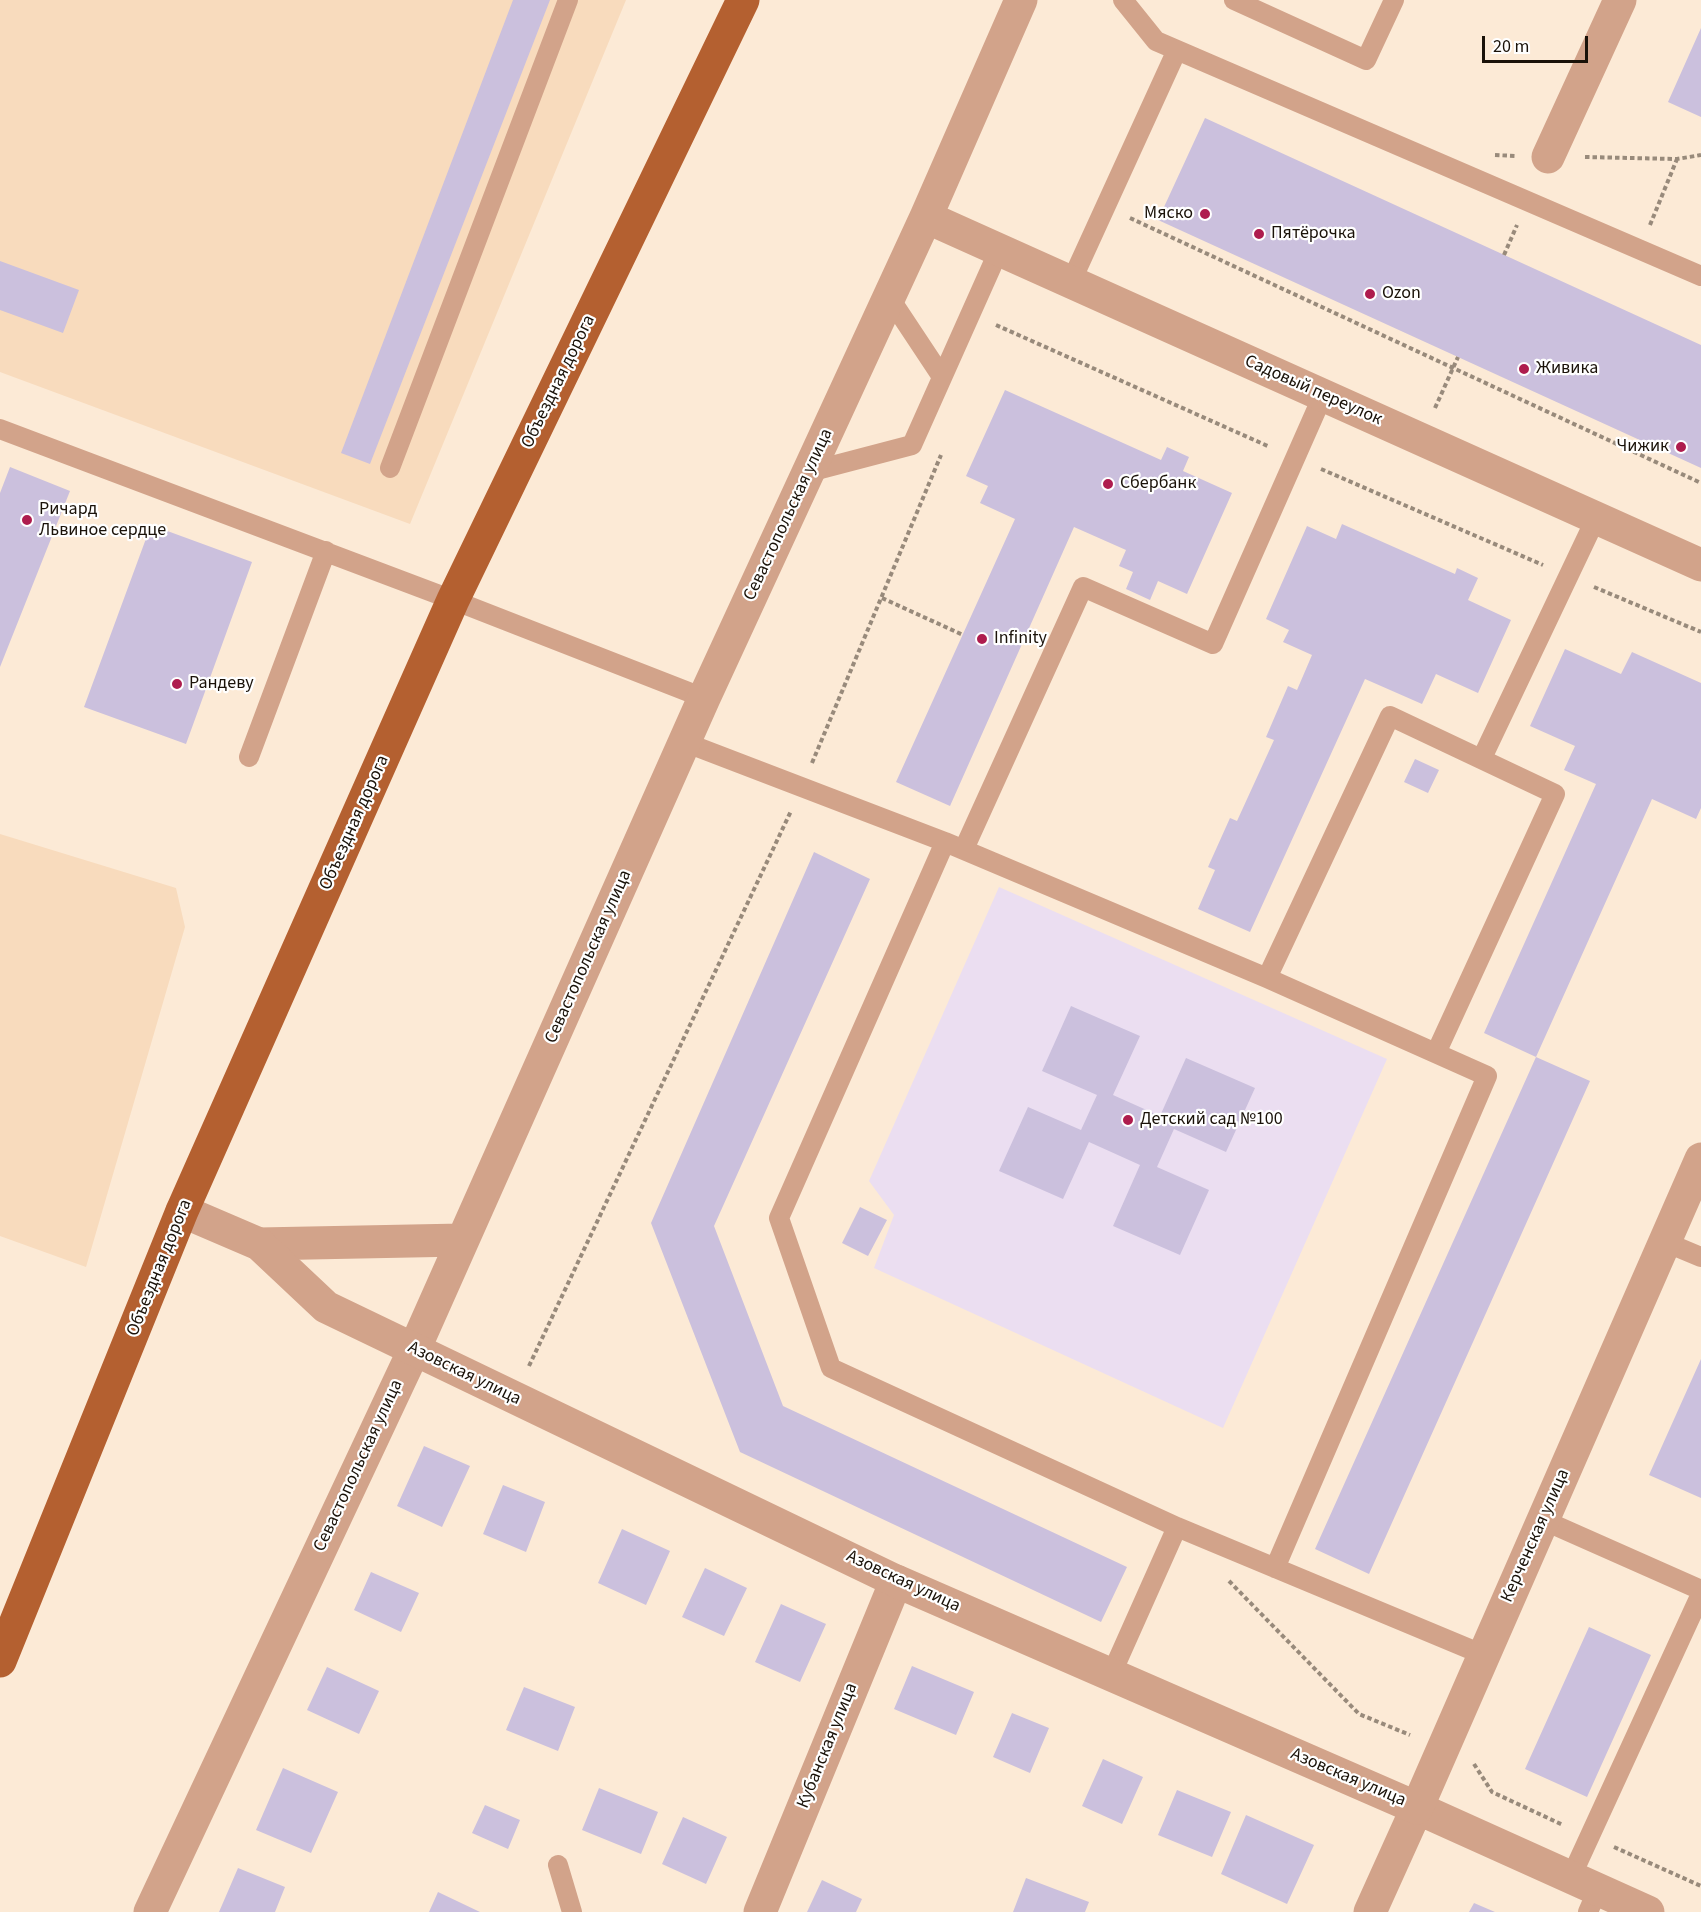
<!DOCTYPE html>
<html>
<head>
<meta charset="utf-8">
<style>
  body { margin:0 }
  #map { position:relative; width:1701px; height:1912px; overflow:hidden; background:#fcead6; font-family:"Source Sans 3",sans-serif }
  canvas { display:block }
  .scale { position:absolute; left:1482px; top:36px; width:106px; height:27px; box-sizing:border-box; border:3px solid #1a1209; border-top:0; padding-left:8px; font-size:18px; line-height:21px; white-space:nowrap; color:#1a1209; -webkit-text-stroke:4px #fff; paint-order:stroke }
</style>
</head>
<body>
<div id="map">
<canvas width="1701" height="1912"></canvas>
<div class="scale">20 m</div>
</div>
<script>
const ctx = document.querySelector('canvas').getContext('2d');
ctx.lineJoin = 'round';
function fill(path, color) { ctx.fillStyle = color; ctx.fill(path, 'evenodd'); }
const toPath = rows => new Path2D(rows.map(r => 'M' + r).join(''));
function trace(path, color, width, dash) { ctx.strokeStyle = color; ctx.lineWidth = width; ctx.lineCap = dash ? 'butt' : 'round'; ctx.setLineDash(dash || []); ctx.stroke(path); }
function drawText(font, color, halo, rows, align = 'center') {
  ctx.font = font + ' "Source Sans 3",sans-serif'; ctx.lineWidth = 4.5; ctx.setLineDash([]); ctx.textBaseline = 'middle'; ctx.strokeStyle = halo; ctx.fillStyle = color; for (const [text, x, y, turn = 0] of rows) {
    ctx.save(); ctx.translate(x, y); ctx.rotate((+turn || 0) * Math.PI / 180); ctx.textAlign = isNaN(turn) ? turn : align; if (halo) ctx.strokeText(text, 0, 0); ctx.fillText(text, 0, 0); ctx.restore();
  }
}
const built = toPath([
  [0,0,626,0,410,524,0,372],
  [0,834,176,888,185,927,86,1267,0,1236]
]);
const education = toPath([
  [999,887,1387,1059,1223,1428,874,1268,894,1215,869,1181]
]);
const building = toPath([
  [513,0,550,0,370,464,341,453],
  [1701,28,1701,117,1668,102],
  [1205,118,1701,345,1701,468,1158,220],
  [0,261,79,290,63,333,0,310],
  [1005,390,1161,460,1167,447,1189,457,1183,471,1232,493,1187,594,1158,581,1150,600,1126,589,1133,572,1119,566,1126,550,1074,527,950,806,896,782,1015,519,980,503,988,486,966,476],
  [10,467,70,491,0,667,0,493],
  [1342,524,1455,574,1457,568,1478,578,1468,600,1511,620,1478,693,1436,674,1422,704,1365,679,1250,932,1198,909,1215,870,1208,867,1230,818,1237,821,1274,740,1266,737,1288,686,1297,690,1312,655,1283,642,1289,630,1266,619,1307,526,1336,539],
  [151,525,252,562,186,744,84,707],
  [1565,649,1621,674,1632,652,1701,683,1701,808,1696,819,1652,799,1536,1057,1484,1033,1596,784,1564,770,1575,746,1530,726],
  [1415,759,1439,770,1428,793,1404,782],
  [814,852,870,879,714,1226,783,1406,1127,1567,1101,1622,740,1452,651,1223],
  [1071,1006,1140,1036,1113,1095,1160,1116,1186,1058,1255,1088,1226,1152,1174,1129,1157,1167,1209,1190,1180,1255,1113,1226,1140,1165,1089,1142,1063,1199,999,1171,1028,1107,1081,1130,1097,1095,1042,1071],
  [1536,1057,1590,1081,1369,1574,1315,1549],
  [860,1207,887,1220,868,1256,842,1243],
  [1701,1359,1701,1498,1649,1475],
  [424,1446,470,1466,442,1527,397,1506],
  [503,1485,545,1502,526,1552,483,1534],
  [622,1529,670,1551,646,1605,598,1583],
  [705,1568,747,1588,724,1636,682,1617],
  [371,1572,419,1593,401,1632,354,1610],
  [781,1604,826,1624,800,1682,755,1662],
  [1589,1627,1651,1655,1587,1797,1525,1769],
  [912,1666,974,1692,956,1735,894,1709],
  [327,1667,379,1691,359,1734,307,1710],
  [524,1687,575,1707,558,1751,506,1730],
  [1012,1713,1049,1728,1030,1773,993,1757],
  [1103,1759,1143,1777,1122,1824,1082,1806],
  [283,1768,338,1792,311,1853,256,1830],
  [599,1788,658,1812,641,1854,582,1830],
  [1177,1790,1231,1812,1212,1857,1158,1835],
  [485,1805,520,1820,508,1849,472,1833],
  [1246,1815,1314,1845,1287,1904,1221,1874],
  [683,1817,727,1837,706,1884,662,1864],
  [238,1868,285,1887,275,1912,219,1912],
  [1026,1878,1089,1902,1085,1912,1013,1912],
  [822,1880,862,1899,856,1912,807,1912],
  [438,1892,480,1912,429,1912],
  [1474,1903,1495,1912,1469,1912]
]);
const path = toPath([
  [1495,155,1515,156],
  [1585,157,1677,159,1701,155],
  [1130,218,1701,483],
  [1650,225,1677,159],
  [1504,255,1517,225],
  [996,325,1270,447],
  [1435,408,1458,357],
  [1321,469,1543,565],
  [1594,587,1701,632],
  [882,598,963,635],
  [812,763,941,455],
  [529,1366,791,811],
  [1229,1581,1359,1714,1410,1735],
  [1474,1764,1492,1792,1563,1825],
  [1614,1847,1701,1886]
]);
const service = toPath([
  [1123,0,1156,41,1701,276],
  [1234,0,1366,60,1394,0],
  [1071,282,1177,50],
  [889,297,942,377],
  [0,429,453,600,704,698],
  [390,468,568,0],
  [809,472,912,445,999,250],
  [684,742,945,842,779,1218,831,1368,1177,1527,1484,1655],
  [249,757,326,551],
  [1482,758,1596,518],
  [945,842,1267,978,1487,1076,1275,1568],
  [964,849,1083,587,1213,644,1323,395],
  [1267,978,1390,716,1555,794,1436,1053],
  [1665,1242,1701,1257],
  [1543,1520,1701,1590],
  [1111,1675,1177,1527],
  [558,1865,572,1912],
  [1571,1877,1701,1594],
  [1588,1912,1598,1889]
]);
const minor = toPath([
  [1548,157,1620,0],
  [926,217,1701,565],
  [259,1244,462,1240],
  [150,1912,414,1350,704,698,926,217,1021,0],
  [760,1912,896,1581],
  [1370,1912,1417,1808,1648,1912]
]);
const tertiary = toPath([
  [182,1211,259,1244,326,1307,896,1581,1417,1808,1701,1159]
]);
const primary = toPath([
  [0,1661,182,1211,453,600,743,0]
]);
const markers = [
  [1205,214,6,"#ae1c4e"],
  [1259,234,6,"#ae1c4e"],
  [1370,294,6,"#ae1c4e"],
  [1524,369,6,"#ae1c4e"],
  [1681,447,6,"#ae1c4e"],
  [1108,484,6,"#ae1c4e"],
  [27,520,6,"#ae1c4e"],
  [982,639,6,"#ae1c4e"],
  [177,684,6,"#ae1c4e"],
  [1128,1120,6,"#ae1c4e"]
];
const poiNames = [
  ["Мяско",1193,214,"right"],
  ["Пятёрочка",1271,234],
  ["Ozon",1382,294],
  ["Живика",1536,369],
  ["Чижик",1669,447,"right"],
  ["Сбербанк",1120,484],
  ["Ричард",39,510],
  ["Львиное сердце",39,531],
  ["Infinity",994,639],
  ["Рандеву",189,684],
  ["Детский сад №100",1140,1120]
];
const streetNames = [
  ["Объездная дорога",559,382,-64],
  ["Садовый переулок",1313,391,24],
  ["Севастопольская улица",789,515,-65],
  ["Объездная дорога",355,823,-66],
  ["Севастопольская улица",589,957,-66],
  ["Объездная дорога",160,1268,-68],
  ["Азовская улица",464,1374,26],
  ["Севастопольская улица",359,1466,-65],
  ["Керченская улица",1536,1536,-66],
  ["Азовская улица",903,1582,25],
  ["Кубанская улица",828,1746,-68],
  ["Азовская улица",1348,1778,23]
];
fill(built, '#f8dbbd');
fill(education, '#ebdef1');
fill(building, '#cbc0dd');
trace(path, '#988a7b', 4, [4.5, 3]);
trace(service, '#d2a38a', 20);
trace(minor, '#d2a38a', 33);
trace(tertiary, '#d2a38a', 33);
trace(primary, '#b46030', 33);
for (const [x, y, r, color] of markers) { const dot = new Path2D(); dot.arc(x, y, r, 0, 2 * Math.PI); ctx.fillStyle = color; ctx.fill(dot); trace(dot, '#fff', 2); }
drawText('18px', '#1a1209', '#fff', poiNames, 'left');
drawText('18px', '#1a1209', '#fff', streetNames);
</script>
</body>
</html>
